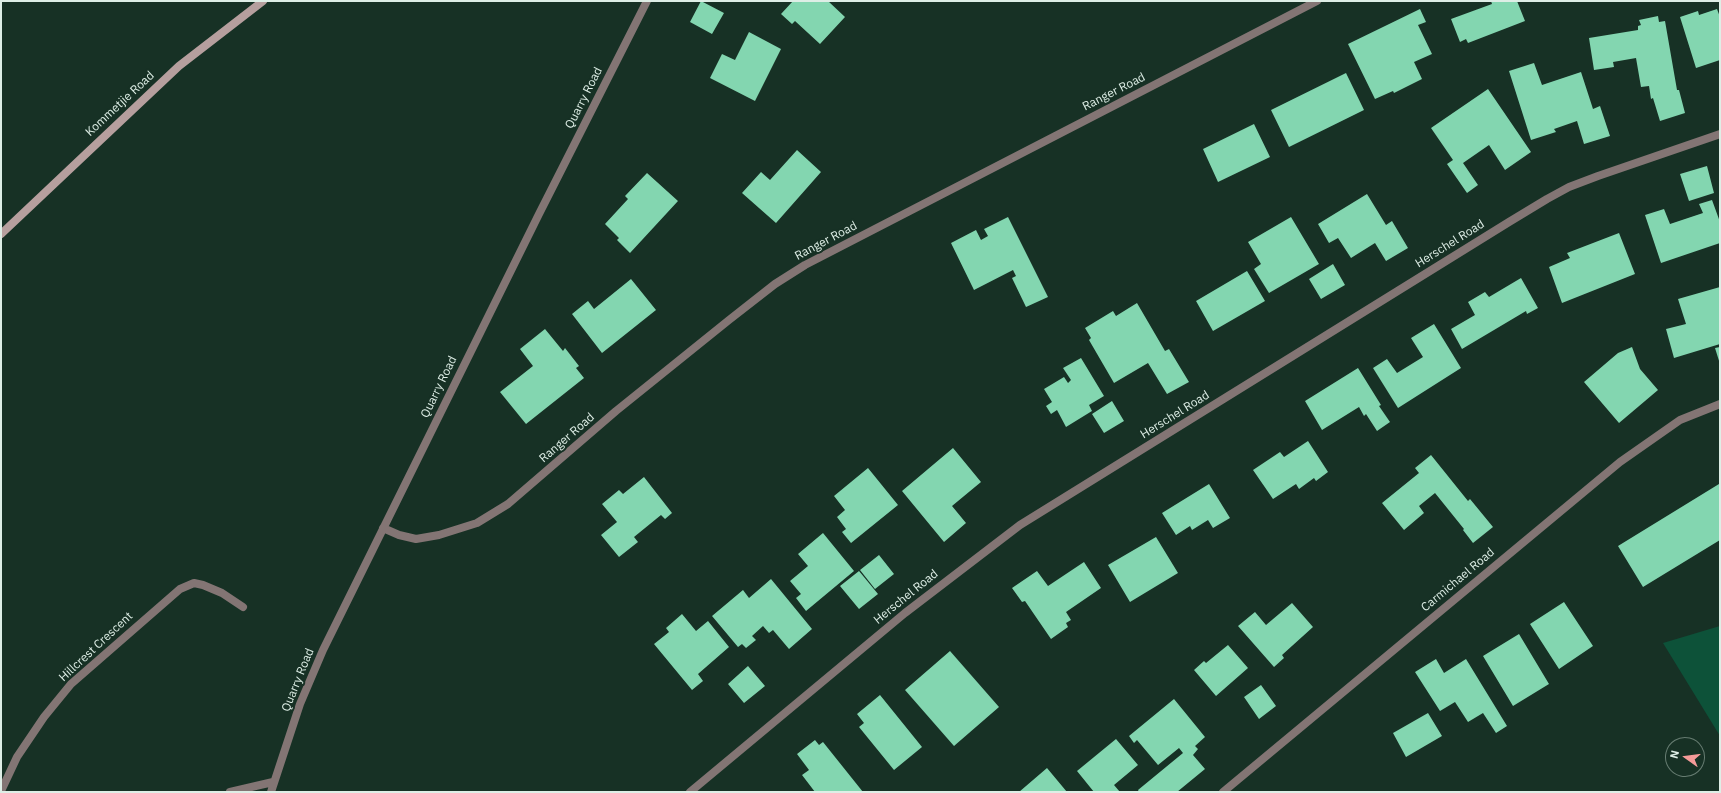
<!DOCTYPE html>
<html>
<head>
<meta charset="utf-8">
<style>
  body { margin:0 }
  #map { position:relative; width:1721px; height:793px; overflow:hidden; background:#173125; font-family:"IBM Plex Sans",sans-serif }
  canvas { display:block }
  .frame { position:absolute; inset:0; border:2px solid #deeee6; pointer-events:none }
  .north { position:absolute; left:1665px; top:737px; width:40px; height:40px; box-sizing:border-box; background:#173125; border:1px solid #677d72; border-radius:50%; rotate:284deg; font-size:11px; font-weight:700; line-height:16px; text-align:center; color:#deeee6 }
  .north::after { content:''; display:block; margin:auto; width:14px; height:18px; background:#f59b99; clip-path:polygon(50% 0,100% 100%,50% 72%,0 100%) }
</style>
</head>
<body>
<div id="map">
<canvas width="1721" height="793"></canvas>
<div class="frame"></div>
<div class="north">N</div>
</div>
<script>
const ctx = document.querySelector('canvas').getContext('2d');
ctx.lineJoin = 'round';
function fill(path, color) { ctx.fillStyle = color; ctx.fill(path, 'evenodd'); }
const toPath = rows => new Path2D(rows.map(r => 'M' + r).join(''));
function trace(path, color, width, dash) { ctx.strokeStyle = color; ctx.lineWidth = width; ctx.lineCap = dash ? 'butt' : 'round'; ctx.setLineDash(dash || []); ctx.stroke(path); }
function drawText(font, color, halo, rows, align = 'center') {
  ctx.font = font + ' "IBM Plex Sans",sans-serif'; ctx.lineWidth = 4; ctx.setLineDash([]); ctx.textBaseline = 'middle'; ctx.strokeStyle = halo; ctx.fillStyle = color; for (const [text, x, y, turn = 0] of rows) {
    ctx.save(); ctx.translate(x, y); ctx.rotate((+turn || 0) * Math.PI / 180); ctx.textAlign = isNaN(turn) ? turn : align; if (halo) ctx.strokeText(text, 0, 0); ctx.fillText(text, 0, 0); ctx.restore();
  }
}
const green = toPath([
  [1720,626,1720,736,1663,643]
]);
const building = toPath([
  [701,1,724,13,712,34,690,22],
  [793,1,828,1,845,17,820,44,795,21,792,24,781,14],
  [1491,1,1517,1,1525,21,1468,43,1466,39,1460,42,1451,19,1492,4],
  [1420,9,1426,22,1418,25,1432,54,1414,62,1422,79,1394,93,1393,91,1375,99,1348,44],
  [1717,9,1720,17,1720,60,1696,68,1680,17,1698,11,1699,15],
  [1658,16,1659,22,1665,21,1677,90,1679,90,1685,113,1660,121,1653,98,1651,99,1649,86,1641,87,1636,58,1613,62,1614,67,1594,70,1589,38,1638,30,1638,26,1641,25,1639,20],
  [749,32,781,49,755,101,710,78,722,54,735,60],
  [1534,63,1542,85,1581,72,1593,109,1600,106,1610,136,1584,144,1577,121,1554,129,1556,132,1531,140,1509,71],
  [1346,73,1364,110,1289,147,1271,110],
  [1488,89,1531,152,1505,170,1489,145,1463,163,1478,185,1467,193,1447,164,1453,160,1431,128],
  [1254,124,1270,157,1218,182,1203,149],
  [797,150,821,172,776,223,742,193,761,172,770,180],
  [1707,166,1714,193,1689,201,1680,174],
  [647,173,678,201,630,253,617,240,619,238,605,224,628,199,625,196],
  [1367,194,1386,225,1392,221,1408,248,1386,261,1375,243,1351,258,1338,238,1329,243,1318,224],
  [1712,200,1720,222,1720,243,1661,263,1645,215,1664,209,1670,224,1703,213,1699,204],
  [1008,217,1048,297,1026,307,1012,278,1016,276,1013,270,974,290,951,243,976,230,981,240,988,236,984,229],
  [1291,217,1319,264,1269,293,1254,269,1261,264,1248,242],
  [1619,233,1635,274,1562,303,1549,267,1570,258,1567,253],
  [1333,264,1345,285,1321,299,1309,279],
  [1247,271,1265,301,1213,331,1196,301],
  [1521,278,1538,308,1527,314,1526,311,1462,349,1451,329,1475,315,1468,302,1485,292,1489,297],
  [631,279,656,310,602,353,572,314,588,301,594,309],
  [1720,287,1720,344,1674,358,1666,329,1686,324,1678,299],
  [1137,303,1165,351,1169,349,1189,382,1167,394,1148,363,1114,383,1089,340,1091,338,1085,328,1113,311,1116,316],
  [1434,324,1461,368,1398,408,1373,368,1387,359,1397,373,1423,357,1411,338],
  [545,329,563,351,565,348,579,366,576,368,584,378,526,424,500,392,533,366,520,349],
  [1632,347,1640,369,1658,390,1619,423,1584,382,1618,353],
  [1720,347,1720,364,1715,348],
  [1081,358,1104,396,1089,405,1092,411,1066,427,1057,410,1051,414,1046,406,1052,402,1044,389,1064,377,1068,383,1071,380,1063,368],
  [1358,368,1381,405,1379,406,1390,422,1377,431,1366,414,1364,416,1359,407,1322,430,1305,401],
  [1112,401,1124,421,1104,433,1092,414],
  [1308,441,1328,472,1316,481,1314,478,1299,489,1296,484,1273,499,1253,470,1280,452,1284,457],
  [953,448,981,482,952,506,966,523,944,542,902,491],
  [1431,455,1468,501,1470,499,1493,527,1473,543,1463,530,1464,529,1435,493,1419,506,1424,513,1404,530,1382,503,1419,473,1415,468],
  [868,468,898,505,851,543,842,532,846,529,837,517,845,510,834,496],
  [644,477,672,513,665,519,661,515,634,537,638,542,619,557,601,535,617,522,602,504,619,490,623,494],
  [1209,484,1230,518,1213,528,1208,520,1192,530,1190,526,1176,535,1162,513],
  [1719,484,1720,540,1643,587,1618,546],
  [823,533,854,571,806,611,796,598,801,594,790,581,808,566,798,554],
  [1156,537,1178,573,1130,602,1108,565],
  [879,555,894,574,875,589,860,570],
  [1084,562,1101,588,1066,612,1071,620,1066,623,1068,627,1051,639,1025,601,1022,602,1012,588,1037,571,1048,586],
  [859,571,878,594,859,609,840,586],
  [771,579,812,629,789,649,773,630,769,633,763,626,752,636,756,640,746,648,742,644,738,647,712,616,743,590,749,598],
  [1564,602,1593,646,1559,669,1530,624],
  [1292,603,1313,627,1282,655,1284,658,1274,667,1238,626,1255,612,1266,625],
  [682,614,696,631,708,621,729,647,698,674,703,681,692,690,654,644,669,632,666,628],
  [1519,634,1549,684,1513,706,1483,656],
  [1228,645,1248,668,1216,696,1194,670,1204,661,1206,663],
  [950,651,999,707,954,746,905,690],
  [1436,659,1444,673,1466,659,1507,726,1496,733,1483,713,1468,722,1455,702,1440,711,1415,672],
  [748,666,765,686,744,703,728,684],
  [1261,685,1276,706,1259,719,1244,697],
  [880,695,922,747,894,770,859,727,864,723,857,714],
  [1174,699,1205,737,1195,746,1198,749,1193,755,1205,769,1177,792,1139,792,1138,790,1183,753,1179,748,1158,765,1137,740,1134,743,1129,736],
  [1428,713,1442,736,1406,757,1393,733],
  [1116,739,1138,765,1114,785,1120,792,1094,792,1077,771],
  [815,740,819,745,823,742,863,792,815,792,802,775,809,770,797,754],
  [1047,768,1067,792,1019,792]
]);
const lane = toPath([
  [1,791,17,757,44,717,71,684,180,589,194,583,203,585,222,593,243,607]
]);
const street = toPath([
  [383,528,399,535,416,539,439,535,477,523,508,504,616,411,729,320,775,284,805,265,1317,1],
  [230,792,273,782],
  [271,792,300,704,323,650,539,214,647,1],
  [690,792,905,613,1020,525,1509,222,1547,199,1569,187,1598,176,1720,134],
  [1223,792,1620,462,1680,420,1720,404]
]);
const secondary = toPath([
  [1,234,179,66,263,1]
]);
const streetNames = [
  ["Ranger Road",1114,92,-27],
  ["Quarry Road",584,98,-63],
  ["Kommetjie Road",120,104,-43],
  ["Ranger Road",826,241,-28],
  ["Herschel Road",1450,244,-32],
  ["Quarry Road",439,387,-64],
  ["Herschel Road",1175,415,-32],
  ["Ranger Road",567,438,-41],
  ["Carmichael Road",1458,580,-40],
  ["Herschel Road",906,597,-39],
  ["Hillcrest Crescent",96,647,-43],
  ["Quarry Road",298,680,-68]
];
fill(green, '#0d5239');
fill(building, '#83d6b0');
trace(lane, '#837574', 8);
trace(street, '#837574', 8);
trace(secondary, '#b69f9e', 8);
drawText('12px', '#deeee6', '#173125', streetNames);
</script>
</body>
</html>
